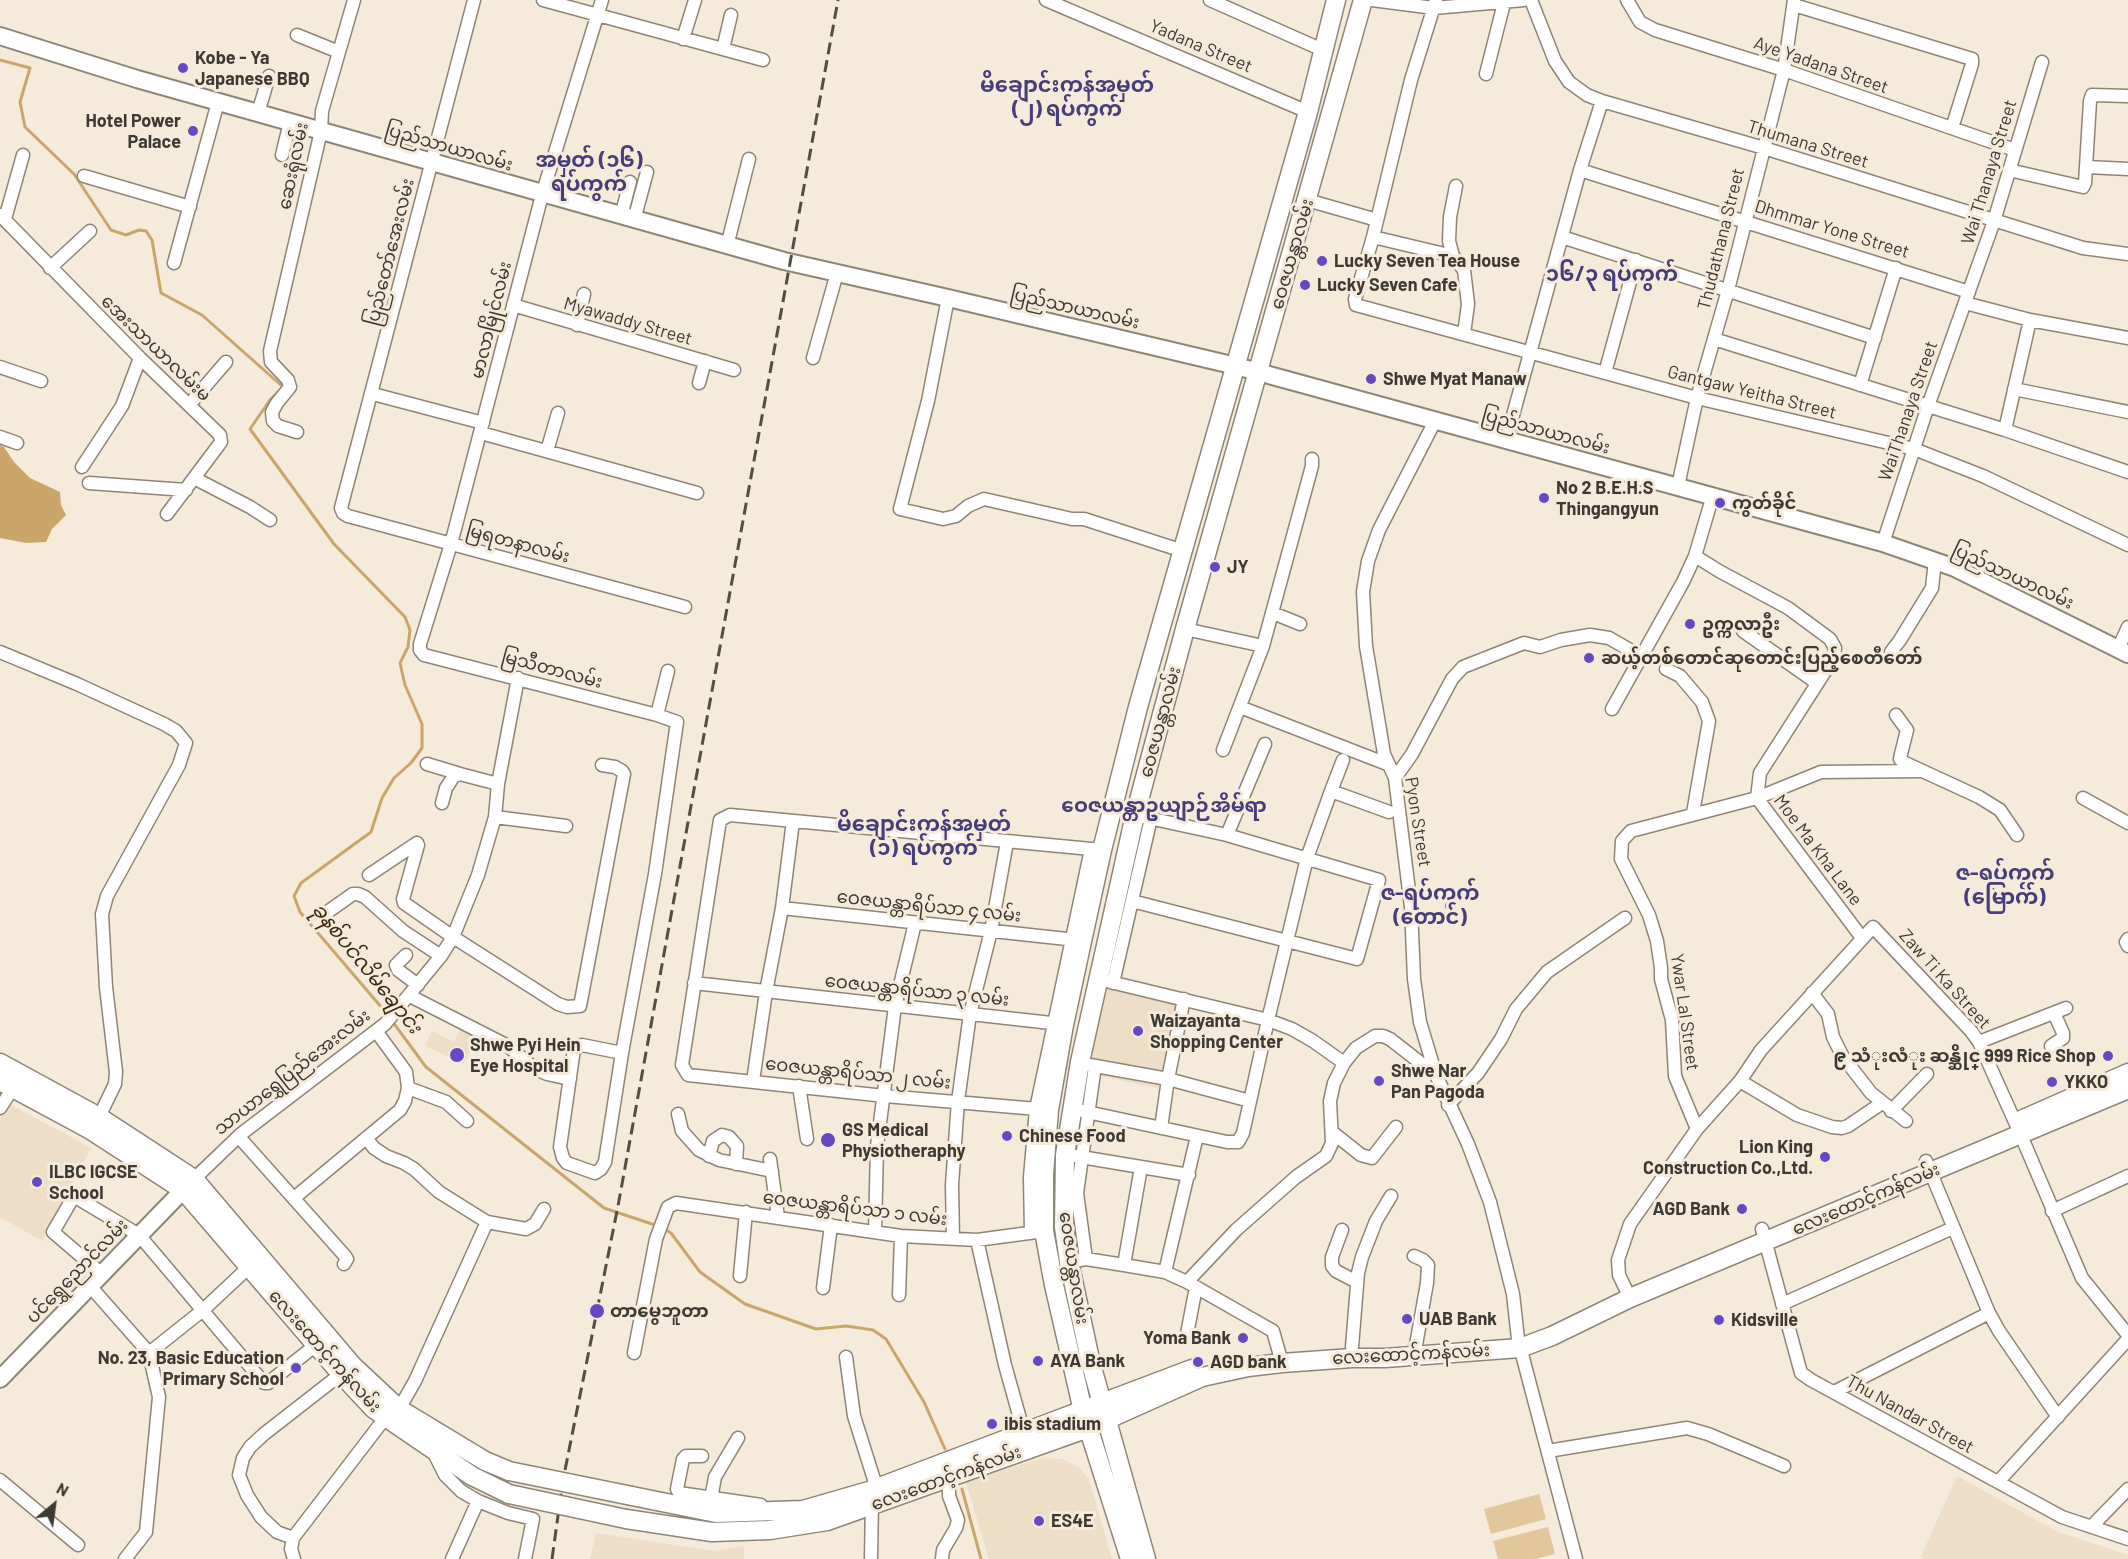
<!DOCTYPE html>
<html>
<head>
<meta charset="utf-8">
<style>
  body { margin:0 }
  #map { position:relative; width:2128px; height:1559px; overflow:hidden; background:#f6ebda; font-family:Barlow,sans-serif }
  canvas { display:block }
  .north { position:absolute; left:24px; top:1475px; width:60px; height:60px; -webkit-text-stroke:4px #f6ebda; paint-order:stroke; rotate:29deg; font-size:16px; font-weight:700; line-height:24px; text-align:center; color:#3e3a33 }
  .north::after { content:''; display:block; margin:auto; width:21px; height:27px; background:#3e3a33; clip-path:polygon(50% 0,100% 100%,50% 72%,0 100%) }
</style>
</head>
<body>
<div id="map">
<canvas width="2128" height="1559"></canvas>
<div class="north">N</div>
</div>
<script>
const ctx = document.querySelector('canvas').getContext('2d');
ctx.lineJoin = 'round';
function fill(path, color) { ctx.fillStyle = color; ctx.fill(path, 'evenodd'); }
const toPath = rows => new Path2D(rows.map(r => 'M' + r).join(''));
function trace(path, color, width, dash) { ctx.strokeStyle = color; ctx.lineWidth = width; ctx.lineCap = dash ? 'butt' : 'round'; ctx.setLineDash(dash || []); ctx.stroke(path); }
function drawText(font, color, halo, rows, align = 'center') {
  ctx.font = font + ' Barlow,"Noto Sans Myanmar",sans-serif'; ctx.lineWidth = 6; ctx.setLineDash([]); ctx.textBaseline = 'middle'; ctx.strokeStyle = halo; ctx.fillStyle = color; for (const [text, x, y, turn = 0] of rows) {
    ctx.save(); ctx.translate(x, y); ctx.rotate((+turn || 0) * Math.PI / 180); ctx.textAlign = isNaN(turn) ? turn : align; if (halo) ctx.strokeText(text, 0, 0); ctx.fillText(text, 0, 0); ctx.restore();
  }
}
const built = toPath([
  [1108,974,1190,994,1170,1091,1086,1073],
  [460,1029,477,1037,464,1064,425,1046,432,1031,454,1042],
  [10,1104,91,1148,42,1241,0,1217,0,1119],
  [1042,1458,1062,1459,1079,1467,1089,1479,1112,1559,989,1559,966,1482],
  [1957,1476,2058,1532,2128,1555,2128,1559,1923,1559,1921,1556],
  [596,1533,715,1551,744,1546,744,1559,590,1559]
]);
const green = toPath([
  [1539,1494,1546,1519,1491,1534,1484,1509],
  [1548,1527,1555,1554,1535,1559,1498,1559,1493,1541]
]);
const water = toPath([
  [0,445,4,447,14,462,30,478,60,492,61,505,66,515,52,529,46,542,26,543,0,538]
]);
const stream = toPath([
  [0,60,30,68,20,102,25,127,74,174,111,230,126,235,139,230,146,231,152,240,161,293,202,315,283,387],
  [278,392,270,400,250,429,334,544,405,617,410,630,408,647,400,663,405,685,422,724,422,748,411,763,394,778,382,798,371,832,301,883,294,896,300,912,388,1015],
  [392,1021,426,1067,604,1208,658,1226],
  [664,1229,671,1233,700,1272,745,1304,816,1329,846,1326,873,1330,886,1339,924,1402,945,1449],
  [962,1489,981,1559]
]);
const street = toPath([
  [474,0,341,508,343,513,348,516,685,607],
  [543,0,763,60],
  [602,0,542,195,451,544,420,644,420,650,424,655,657,715,677,722,655,874,622,1053,605,1162,601,1169,595,1173,567,1163,563,1158,560,1147,574,1049,582,1045,622,1053],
  [1046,0,1308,112],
  [1210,0,1325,51],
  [1372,0,1434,8,1524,0],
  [1436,0,1411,80,1373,237,1355,299,1356,305,1697,398,1914,449,1983,476,2128,545],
  [1531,0,1555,61,1569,82,1587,95,1602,101,1764,148,2083,248,2128,254],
  [1627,0,1640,22,1655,30,1784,70,2015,150],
  [1794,5,1972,59,1972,64,1952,128],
  [297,35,339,52],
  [683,39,695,0],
  [723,49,731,15],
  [1486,74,1504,3],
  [258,113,269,76],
  [282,155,290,122],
  [2087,167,2128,169],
  [1580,170,1969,292],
  [2009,170,2083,187,2085,183,2090,101,2092,95,2128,96],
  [84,176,190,207],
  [1456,186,1450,217,1449,241,1453,256,1464,270,1468,304,1464,334],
  [1307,200,1377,220],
  [0,215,140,358,220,435,221,442,167,514],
  [621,216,630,182],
  [5,219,23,155],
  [634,220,647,172],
  [1373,237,1453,256],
  [1562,237,1875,338],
  [727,246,749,159],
  [174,263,218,102],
  [50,268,90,231],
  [948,298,928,401,900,509,943,519,956,516,968,506,984,499,1072,519,1084,519,1183,551],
  [1965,303,2030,320,2128,338],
  [513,305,734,370],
  [577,325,584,294],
  [1714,339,2005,430,2128,472],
  [813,358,837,273],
  [0,367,41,381],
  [1605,373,1636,260],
  [699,383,705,361],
  [1860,385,1896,268],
  [2014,389,2128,412],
  [373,394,483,423],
  [189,405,226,362],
  [1435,421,1379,530,1368,561,1363,592,1366,646,1384,754,1395,778,1411,907,1414,979,1420,1022,1436,1075,1468,1144,1490,1202,1513,1294,1518,1339,1576,1559],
  [2005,430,2030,320],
  [297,432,278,426,273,421,272,412,277,403,290,387,288,380,271,362,270,351,321,131,322,111,354,0],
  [481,433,697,493],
  [0,437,17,443],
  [1506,441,1580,170,1602,101],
  [547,451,558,413],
  [82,467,122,406,140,358],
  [194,478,250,507,270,520],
  [89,483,186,490],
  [1678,486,1697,398,1728,290,1784,70,1794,0],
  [1883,543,1928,406,1994,221,2042,62],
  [1695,556,1719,571,1788,608,1830,639,1835,648,1834,658,1824,673,1760,773,1757,798,1862,938],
  [1273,613,1300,624],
  [1185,629,1263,646],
  [1743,631,1817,683],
  [2118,649,2128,627],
  [0,652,77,684,164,724,176,731,186,743,179,765,107,896,102,914,106,987,116,1072,115,1084,99,1117],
  [1891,652,1900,640,1932,588,1935,561],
  [1666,669,1680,676,1702,702,1709,721,1693,813],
  [1240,707,1387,764],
  [1612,709,1683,582,1695,556,1713,495],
  [657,715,668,671],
  [1896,715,1907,730,1901,754,1900,759,1903,762,1979,797,2000,810,2017,835],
  [1223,750,1263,646,1312,466,1312,459],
  [1343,760,1331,791,1389,812],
  [427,764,460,774],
  [1395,778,1412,754,1452,679,1463,667,1524,643,1540,647,1561,640,1590,635,1609,638,1642,657],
  [2083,798,2128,823],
  [442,803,446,788,454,776,460,774,498,784],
  [495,817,566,826],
  [1227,835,1265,744],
  [417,843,418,845,403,899,404,903,453,937,558,1004,567,1007,580,1006,624,774,622,771,615,767,602,765],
  [369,875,417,843],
  [1132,901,1357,959,1379,880,1227,835,1135,815],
  [782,908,1076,940],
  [326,913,353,894,358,894,365,897,403,931,441,956],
  [2128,939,2126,942,2128,946],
  [406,955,396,965,398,970,418,985],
  [1098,979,1268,1020,1292,1029,1313,1041,1344,1063],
  [694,983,1060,1024],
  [1113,983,1151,818],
  [1812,993,1828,1014,1833,1037,1843,1057,1871,1093,1906,1121],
  [410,996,508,1046,534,1068,547,1074,570,1079],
  [1979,1042,2066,1008],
  [2051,1046,2063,1038,2063,1033,2054,1013],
  [1090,1065,1168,1079,1250,1101],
  [753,1081,766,992,782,908,793,821],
  [1740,1081,1797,1115,1832,1127,1842,1128,1848,1126,1882,1103],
  [799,1086,807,1139],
  [408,1088,446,1102,467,1121],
  [1448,1105,1478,1073,1501,1039,1516,1009,1547,972,1625,918],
  [0,1108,13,1088],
  [1073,1109,1227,1142,1238,1142,1243,1133,1268,1020,1307,858,1331,791],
  [1049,1110,885,1096,688,1075,682,1065,720,820,730,815,1102,850],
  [1891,1111,1927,1074],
  [678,1114,682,1131,699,1150,719,1160,772,1171],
  [1161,1128,1168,1079,1184,999],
  [1697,1129,1740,1081,1761,1050,1873,927,1971,1031,1979,1042,2020,1133,2082,1278,2128,1335],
  [1332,1132,1361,1155,1372,1158,1396,1127],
  [239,1137,345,1256,347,1259,344,1264],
  [366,1138,374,1148,386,1156,404,1163,414,1169,439,1192,487,1222,526,1229,535,1224,544,1209],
  [709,1156,713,1141,722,1135,729,1137,737,1146,736,1164],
  [1075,1156,1189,1175],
  [770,1159,778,1217],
  [1926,1161,1989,1313,1999,1331,2058,1417],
  [194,1179,241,1134,385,1024,441,956,453,937,478,875,495,817,498,784,518,678],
  [294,1198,400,1110,405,1101,408,1088,406,1072,376,1031],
  [2052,1211,2128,1176],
  [1762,1229,1801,1373,1811,1380,2062,1517,2128,1539],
  [1342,1230,1332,1257,1332,1266,1336,1271,1357,1282],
  [875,1232,877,1146,895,1006,915,923],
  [1031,1233,1030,1177,1036,1109,1091,849],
  [953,1239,952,1185,958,1101,970,1014,991,931,1007,842],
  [977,1240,1005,1365,1024,1433],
  [1414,1256,1423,1260,1428,1265,1427,1283,1416,1345],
  [1086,1259,1077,1193,1095,1066],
  [1069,1262,1086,1259,1124,1265,1165,1272,1187,1282,1273,1331,1282,1363],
  [1124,1265,1141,1167],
  [1165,1272,1197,1136],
  [102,1274,53,1232,74,1196,139,1235,264,1383,268,1383,316,1345],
  [740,1276,746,1212],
  [1187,1282,1236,1230,1296,1177,1326,1156,1332,1143,1330,1101,1334,1083,1344,1063,1356,1048,1375,1036,1383,1036,1390,1039,1436,1075],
  [90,1286,149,1353,159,1397,146,1532,125,1559],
  [823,1288,831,1225],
  [899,1295,901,1236],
  [1630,1298,1619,1275,1618,1260,1630,1224,1697,1129,1675,1076,1672,1020,1661,979,1661,968,1657,941,1649,915,1621,859,1622,841,1631,831,1757,798,1821,772,1919,771],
  [1782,1304,1953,1228],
  [1187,1334,1196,1287],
  [1352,1347,1358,1273,1362,1257,1376,1221,1391,1196],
  [149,1353,203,1310,249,1267],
  [634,1353,656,1239,668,1207,676,1203,901,1236,977,1240,1044,1231],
  [846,1357,854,1416,877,1489],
  [1834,1392,1989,1313],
  [399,1409,415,1381,487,1222],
  [433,1451,445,1475,461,1491,478,1501,508,1513,533,1519,525,1559],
  [1548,1451,1687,1428,1708,1434,1784,1466],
  [702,1456,686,1456,683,1459,677,1489,679,1493,761,1505],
  [0,1480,78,1545],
  [1998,1482,2128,1339],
  [711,1499,715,1477,738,1438],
  [2091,1527,2128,1489],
  [293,1538,277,1532,261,1517,247,1495,239,1475,243,1458,250,1447,264,1434,341,1374],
  [294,1559,291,1549,293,1538,385,1418],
  [452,1559,478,1501],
  [871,1559,872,1500],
  [942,1559,943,1550,956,1528,958,1520,949,1496,949,1478]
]);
const secondary = toPath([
  [0,36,137,79,784,261,948,298,1236,366,1883,543,1955,568,2128,654],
  [0,1379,191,1182]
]);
const primary = toPath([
  [0,1063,99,1117,194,1179,353,1366,399,1409,485,1461,509,1471],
  [0,1081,89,1129,183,1190,341,1374,374,1409,472,1476,509,1494],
  [2021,1120,2128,1073],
  [632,1496,716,1513,803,1510,869,1491,1192,1369],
  [626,1519,712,1532,770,1530,827,1521,1088,1428,1202,1377,1248,1367,1282,1363,1352,1358,1385,1358,1520,1348,1552,1336,1630,1298,2128,1089],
  [1130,1559,1083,1411,1054,1285,1044,1231,1044,1174,1049,1110,1064,1025,1082,941,1102,850,1138,707,1308,112,1336,0],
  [1146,1559,1091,1364,1069,1262,1064,1227,1065,1155,1080,1062,1135,815,1185,629,1363,0]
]);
const rail = toPath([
  [552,1559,563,1480,618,1206,838,0]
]);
const primaryBridge = toPath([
  [509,1471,632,1496],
  [509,1494,626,1519]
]);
const markers = [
  [183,68,6,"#6549c2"],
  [193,131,6,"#6549c2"],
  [1322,261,6,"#6549c2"],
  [1305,285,6,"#6549c2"],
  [1371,379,6,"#6549c2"],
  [1544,498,6,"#6549c2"],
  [1720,503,6,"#6549c2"],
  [1215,567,6,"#6549c2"],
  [1690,624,6,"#6549c2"],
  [1589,658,6,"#6549c2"],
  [1138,1031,6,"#6549c2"],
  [457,1055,8,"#6549c2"],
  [2108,1056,6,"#6549c2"],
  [1379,1081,6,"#6549c2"],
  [2052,1082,6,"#6549c2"],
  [1007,1136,6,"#6549c2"],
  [828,1140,8,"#6549c2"],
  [1825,1157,6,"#6549c2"],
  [37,1182,6,"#6549c2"],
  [1742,1209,6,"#6549c2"],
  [597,1311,8,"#6549c2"],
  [1407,1319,6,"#6549c2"],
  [1719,1320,6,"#6549c2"],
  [1243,1338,6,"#6549c2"],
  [1038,1361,6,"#6549c2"],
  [1198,1362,6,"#6549c2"],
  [296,1368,6,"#6549c2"],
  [992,1424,6,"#6549c2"],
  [1039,1521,6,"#6549c2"]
];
const streetNames = [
  ["Yadana Street",1201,46,23],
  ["Aye Yadana Street",1821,65,19],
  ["Thumana Street",1808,144,17],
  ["ပြည်သာယာလမ်း",449,147,16],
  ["ဆေးရုံလမ်း",293,166,-78],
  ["Wai Thanaya Street",1989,172,-73],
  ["Dhmmar Yone Street",1832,229,17],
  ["Thudathana Street",1721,239,-76],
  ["ပြည်တော်အေးလမ်း",390,252,-76],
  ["ဝေဇယန္တာလမ်း",1292,254,-74],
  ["ပြည်သာယာလမ်း",1075,308,13],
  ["မာလာမြိုင်လမ်း",491,320,-76],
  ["Myawaddy Street",628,321,16],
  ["အေးသာယာလမ်းမ",156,348,44],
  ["Gantgaw Yeitha Street",1752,392,14],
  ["WaiThanaya Street",1908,411,-71],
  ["ပြည်သာယာလမ်း",1546,431,15],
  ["မြရတနာလမ်း",518,543,15],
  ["ပြည်သာယာလမ်း",2013,576,25],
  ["မြသီတာလမ်း",552,669,15],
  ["ဝေဇယန္တာလမ်း",1160,722,-75],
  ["Pyon Street",1418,822,81],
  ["Moe Ma Kha Lane",1818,850,53],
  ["ဝေဇယန္တာရိပ်သာ ၄ လမ်း",929,906,6],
  ["Zaw Ti Ka Street",1945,979,48],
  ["ဝေဇယန္တာရိပ်သာ ၃ လမ်း",917,990,6],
  ["Ywar Lal Street",1685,1012,82],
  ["သာယာရွှေပြည်အေးလမ်း",292,1072,-38],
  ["ဝေဇယန္တာရိပ်သာ ၂ လမ်း",858,1073,6],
  ["လေးထောင့်ကန်လမ်း",1866,1199,-23],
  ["ဝေဇယန္တာရိပ်သာ ၁ လမ်း",855,1208,7],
  ["ဝေဇယန္တာလမ်း",1074,1268,81],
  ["ပင်ရွှေညောင်လမ်း",77,1271,-46],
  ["လေးထောင့်ကန်လမ်း",325,1351,48],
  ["လေးထောင့်ကန်လမ်း",1411,1354,-3],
  ["Thu Nandar Street",1910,1414,29],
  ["လေးထောင့်ကန်လမ်း",946,1478,-20]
];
const poiNames = [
  ["Kobe - Ya",195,58],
  ["Japanese BBQ",195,79],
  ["Hotel Power",181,121,"right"],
  ["Palace",181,142,"right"],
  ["Lucky Seven Tea House",1334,261],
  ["Lucky Seven Cafe",1317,285],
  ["Shwe Myat Manaw",1383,379],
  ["No 2 B.E.H.S",1556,488],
  ["Thingangyun",1556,509],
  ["ကွတ်ခိုင်",1732,503],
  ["JY",1227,567],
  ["ဥက္ကလာဦး",1702,624],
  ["ဆယ့်တစ်တောင်ဆုတောင်းပြည့်စေတီတော်",1601,658],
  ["Waizayanta",1150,1021],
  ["Shopping Center",1150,1042],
  ["Shwe Pyi Hein",470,1045],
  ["Eye Hospital",470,1066],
  ["၉ သံုးလံုး ဆန္ဆိုင္ 999 Rice Shop",2096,1056,"right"],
  ["Shwe Nar",1391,1071],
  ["Pan Pagoda",1391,1092],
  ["YKKO",2064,1082],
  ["GS Medical",842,1130],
  ["Physiotheraphy",842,1151],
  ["Chinese Food",1019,1136],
  ["Lion King",1813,1147,"right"],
  ["Construction Co.,Ltd.",1813,1168,"right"],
  ["ILBC IGCSE",49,1172],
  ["School",49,1193],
  ["AGD Bank",1730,1209,"right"],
  ["တာမွေဘူတာ",610,1311],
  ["UAB Bank",1419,1319],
  ["Kidsville",1731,1320],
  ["Yoma Bank",1231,1338,"right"],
  ["No. 23, Basic Education",284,1358,"right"],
  ["Primary School",284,1379,"right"],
  ["AYA Bank",1050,1361],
  ["AGD bank",1210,1362],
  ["ibis stadium",1004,1424],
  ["ES4E",1051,1521]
];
const neighbourhoodNames = [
  ["ဝေဇယန္တာဥယျာဉ်အိမ်ရာ",1164,805]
];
const waterNames = [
  ["ခုနစ်ပင်လိမ်ချောင်း",367,968,51]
];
const quarterNames = [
  ["မိချောင်းကန်အမှတ်",1067,85],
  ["(၂) ရပ်ကွက်",1067,109],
  ["အမှတ် (၁၆)",589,160],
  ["ရပ်ကွက်",589,184],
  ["၁၆/၃ ရပ်ကွက်",1612,274],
  ["မိချောင်းကန်အမှတ်",924,824],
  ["(၁) ရပ်ကွက်",924,848],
  ["ဇ-ရပ်ကွက်",2005,873],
  ["(မြောက်)",2005,897],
  ["ဇ-ရပ်ကွက်",1430,893],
  ["(တောင်)",1430,917]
];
fill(built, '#eedec7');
fill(green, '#e2c69c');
fill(water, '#cba66b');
trace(stream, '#cba66b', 3);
trace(street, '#8f8576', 15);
trace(secondary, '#8f8576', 20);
trace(primary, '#8f8576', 21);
trace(street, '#fff', 12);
trace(secondary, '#fff', 16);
trace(primary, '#fff', 18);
trace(rail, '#524e45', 3, [12, 6]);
trace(primaryBridge, '#8f8576', 21, []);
trace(primaryBridge, '#fff', 18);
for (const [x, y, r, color] of markers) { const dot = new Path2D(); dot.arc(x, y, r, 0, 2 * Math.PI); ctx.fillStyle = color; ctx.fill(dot); trace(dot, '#f6ebda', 2); }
drawText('18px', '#3e3a33', '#f6ebda', streetNames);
drawText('bold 18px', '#3e3a33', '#f6ebda', poiNames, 'left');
drawText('bold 20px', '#473d7a', '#f6ebda', neighbourhoodNames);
drawText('italic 20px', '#39290d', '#f6ebda', waterNames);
drawText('bold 21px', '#473d7a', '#f6ebda', quarterNames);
</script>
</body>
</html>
